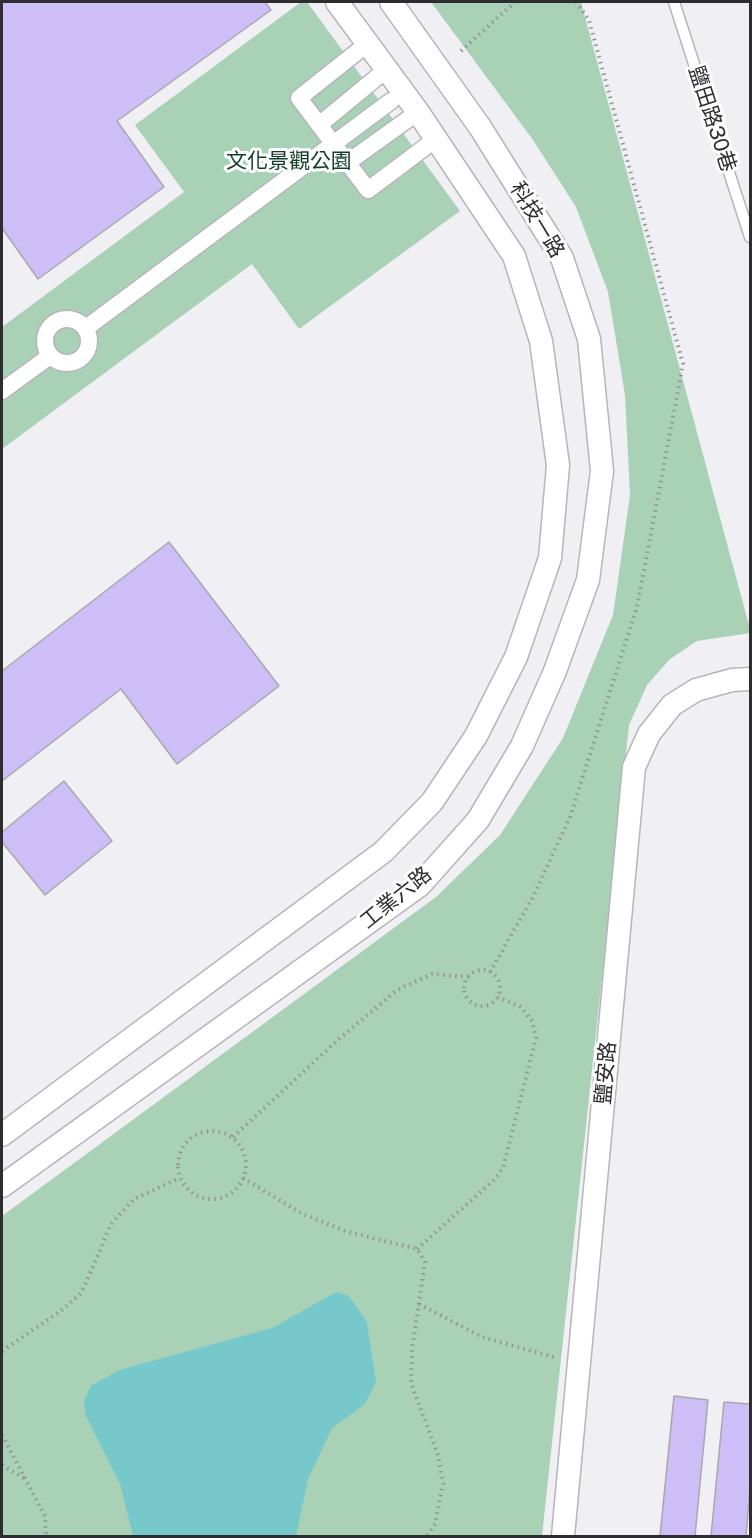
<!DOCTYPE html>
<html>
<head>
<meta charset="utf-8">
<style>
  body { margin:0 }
  #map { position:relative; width:752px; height:1538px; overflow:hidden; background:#f0eff4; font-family:"Public Sans",sans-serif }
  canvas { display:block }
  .frame { position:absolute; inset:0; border:3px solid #2d2d2f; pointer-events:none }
</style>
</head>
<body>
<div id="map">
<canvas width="752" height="1538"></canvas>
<div class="frame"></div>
</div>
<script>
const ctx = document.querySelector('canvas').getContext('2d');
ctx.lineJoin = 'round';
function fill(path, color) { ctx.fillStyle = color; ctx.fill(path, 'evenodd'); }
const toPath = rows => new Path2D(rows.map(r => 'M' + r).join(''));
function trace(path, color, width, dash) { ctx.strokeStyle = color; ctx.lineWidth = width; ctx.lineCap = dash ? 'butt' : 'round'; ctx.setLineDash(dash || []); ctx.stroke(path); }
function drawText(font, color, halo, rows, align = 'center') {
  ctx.font = font + ' "Public Sans","Noto Sans TC",sans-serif'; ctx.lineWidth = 6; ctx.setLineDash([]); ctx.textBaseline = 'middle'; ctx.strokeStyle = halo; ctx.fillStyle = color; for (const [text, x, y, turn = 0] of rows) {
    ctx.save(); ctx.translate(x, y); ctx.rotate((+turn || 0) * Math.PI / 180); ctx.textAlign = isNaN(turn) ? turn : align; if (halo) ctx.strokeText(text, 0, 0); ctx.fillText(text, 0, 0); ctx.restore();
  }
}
const green = toPath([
  [301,2,307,2,460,211,299,329,252,264,2,449,2,327,184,192,135,125],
  [431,2,581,2,750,629,750,633,697,641,670,659,647,685,629,725,542,1536,2,1536,2,1216,436,897,500,835,563,738,613,615,630,495,625,395,608,292,576,207,533,140]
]);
const water = toPath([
  [336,1292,349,1296,367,1322,376,1382,365,1404,332,1428,308,1479,296,1536,133,1536,120,1484,86,1416,84,1401,91,1386,119,1370,272,1328]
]);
const building = toPath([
  [2,2,265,2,271,10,117,121,164,187,38,279,2,228,2,2],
  [169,542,279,686,177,764,121,689,2,781,2,671,169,542],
  [64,781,112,841,45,895,2,842,2,832,64,781],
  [674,1396,708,1400,695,1536,660,1536,674,1396],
  [724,1402,750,1404,750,1489,746,1536,711,1536,724,1402]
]);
const path = toPath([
  [461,51,515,2],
  '464 988a18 18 0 1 1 36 0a18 18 0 1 1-36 0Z',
  [490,972,533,897,570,817,637,607,683,364,589,20,576,2],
  '178 1165a34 34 0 1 1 68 0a34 34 0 1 1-68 0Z',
  [233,1137,340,1038,397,990,432,974,468,977],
  [243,1178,301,1213,345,1231,417,1249,425,1262,412,1350,411,1383,438,1455,443,1484,435,1524,427,1536],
  [417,1249,495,1179,503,1168,536,1038,532,1021,521,1007,498,997],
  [419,1304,482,1337,557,1358],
  [2,1351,62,1310,82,1292,111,1224,134,1199,180,1178],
  [2,1435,45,1516,46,1536],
  [2,1465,24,1478]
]);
const service = toPath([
  [674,2,750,237]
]);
const pedestrian = toPath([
  [367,44,299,98,368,190,436,139],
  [319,125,387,69],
  [347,163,418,112],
  '45 341a22 22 0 1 1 44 0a22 22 0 1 1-44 0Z',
  [86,328,391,101],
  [2,391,50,356]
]);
const minor = toPath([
  [2,1135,383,852,432,802,476,736,516,657,550,558,558,465,541,341,514,256,418,112,337,2],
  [2,1186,420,885,478,820,522,746,555,671,588,580,602,471,589,339,562,258,480,127,391,2],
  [563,1536,634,767,649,734,672,705,696,690,732,680,750,679]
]);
const streetNames = [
  ["鹽田路30巷",712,119,72],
  ["科技一路",537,220,59],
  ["工業六路",396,898,-39],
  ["鹽安路",606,1073,-85]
];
const parkNames = [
  ["文化景觀公園",289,162]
];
fill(green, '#a9d1b5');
fill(water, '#76c8cb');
fill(building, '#cebef7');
trace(building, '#a8a7ac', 1.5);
trace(service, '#b6b5ba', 13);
trace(pedestrian, '#b6b5ba', 19);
trace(minor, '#b6b5ba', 25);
trace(path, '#949397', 4, [1.5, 4.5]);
trace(service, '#fff', 10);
trace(pedestrian, '#fff', 16);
trace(minor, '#fff', 22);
drawText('21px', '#2d2d2f', '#fdfdff', streetNames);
drawText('21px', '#113e25', '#fdfdff', parkNames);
</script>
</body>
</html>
